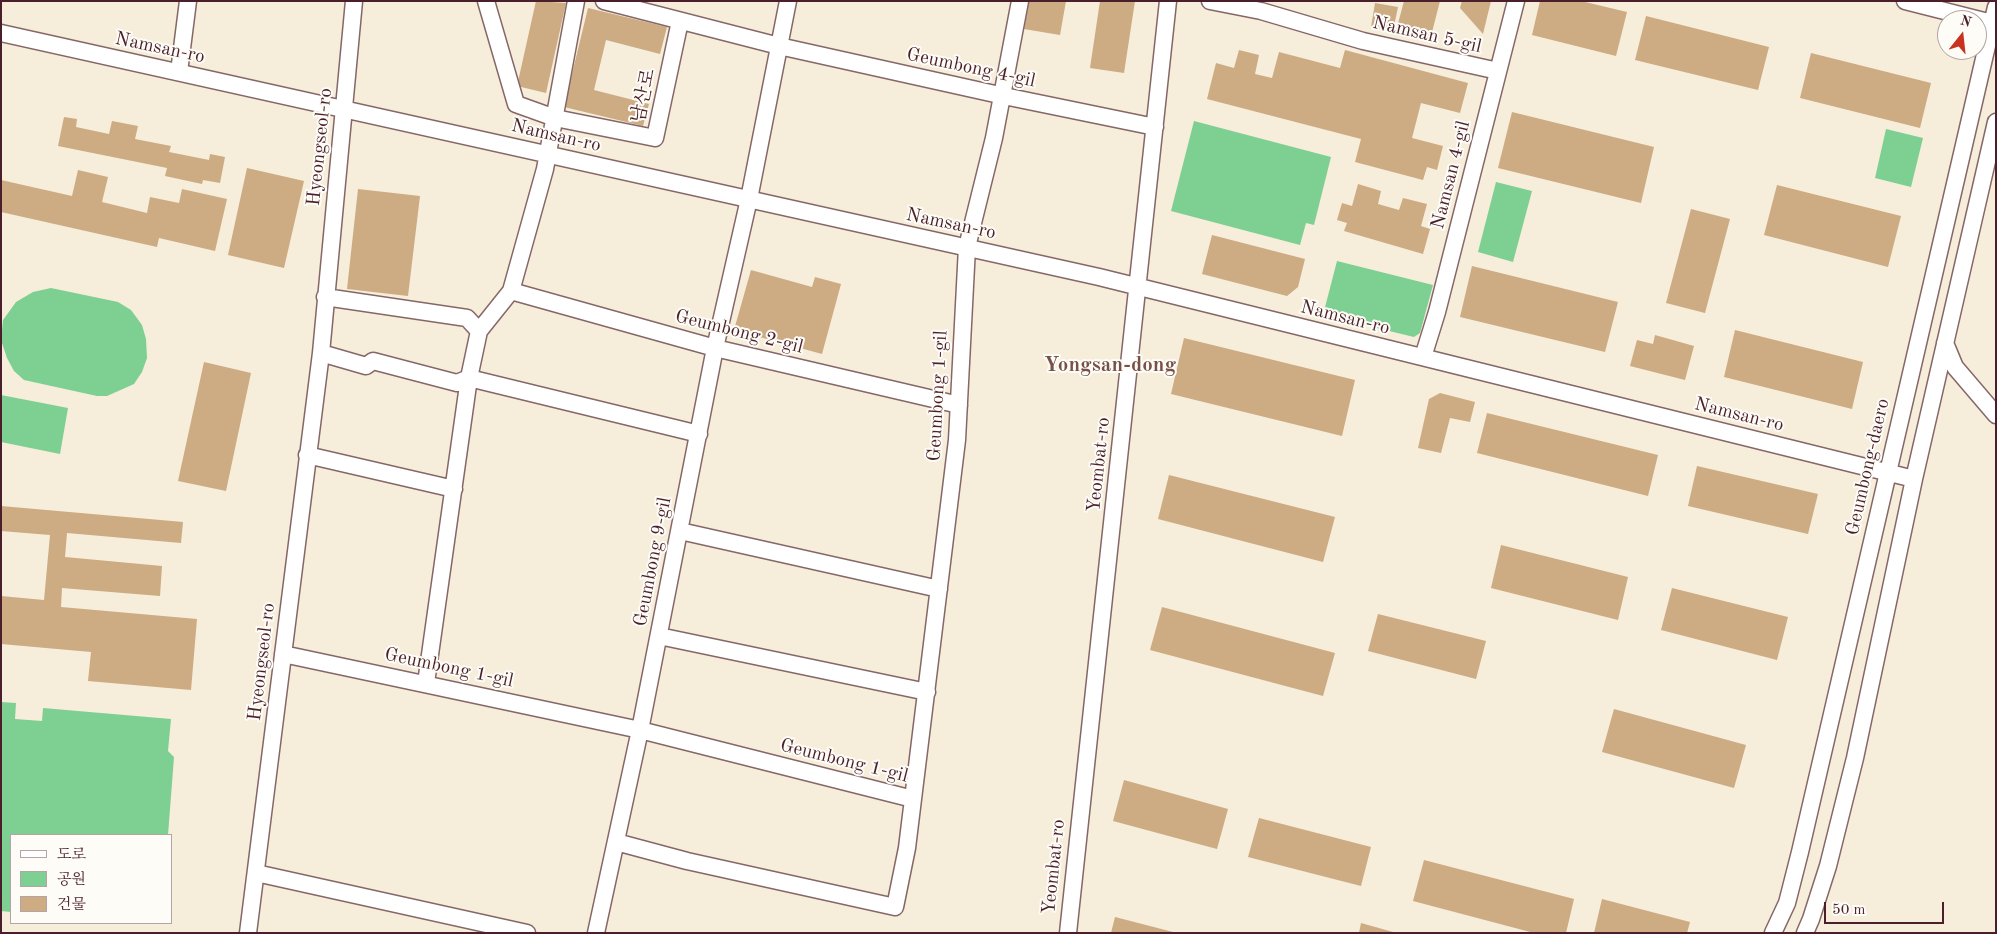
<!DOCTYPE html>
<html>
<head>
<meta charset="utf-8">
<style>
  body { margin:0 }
  #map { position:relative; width:1997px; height:934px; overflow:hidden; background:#f6edda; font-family:"Old Standard TT","Noto Serif KR",serif }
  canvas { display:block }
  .frame { position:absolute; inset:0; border:2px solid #4a1f2b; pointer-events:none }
  .legend { position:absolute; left:10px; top:834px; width:162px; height:90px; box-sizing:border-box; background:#fdfcf7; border:1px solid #b5a4a5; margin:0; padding:6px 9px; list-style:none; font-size:15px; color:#4a1f2b }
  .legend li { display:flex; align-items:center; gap:10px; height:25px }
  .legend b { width:25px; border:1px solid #b5a4a5 }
  .north { position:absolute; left:1937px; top:10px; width:50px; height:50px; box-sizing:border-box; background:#fdfcf7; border:1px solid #b5a4a5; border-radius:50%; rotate:16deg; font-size:14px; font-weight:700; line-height:20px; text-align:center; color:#4a1f2b }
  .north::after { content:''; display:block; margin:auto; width:18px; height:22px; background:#c8321e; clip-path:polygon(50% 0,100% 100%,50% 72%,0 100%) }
  .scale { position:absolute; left:1824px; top:902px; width:120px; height:22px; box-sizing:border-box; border:2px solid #4a1f2b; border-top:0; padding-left:6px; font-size:15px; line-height:18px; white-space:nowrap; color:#4a1f2b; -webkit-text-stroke:4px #fdfcf7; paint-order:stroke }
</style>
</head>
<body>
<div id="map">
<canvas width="1997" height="934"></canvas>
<div class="frame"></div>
<ul class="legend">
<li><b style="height:6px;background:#fff"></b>도로</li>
<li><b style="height:14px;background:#7dd092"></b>공원</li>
<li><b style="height:14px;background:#cdab83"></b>건물</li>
</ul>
<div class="north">N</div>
<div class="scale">50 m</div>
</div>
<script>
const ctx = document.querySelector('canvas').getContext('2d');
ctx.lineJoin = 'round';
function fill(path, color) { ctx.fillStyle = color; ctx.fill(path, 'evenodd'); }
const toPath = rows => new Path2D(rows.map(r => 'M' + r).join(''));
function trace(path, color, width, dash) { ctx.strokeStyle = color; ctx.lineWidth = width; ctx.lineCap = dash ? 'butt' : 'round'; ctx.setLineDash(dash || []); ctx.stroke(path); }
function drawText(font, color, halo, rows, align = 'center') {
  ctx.font = font + ' "Old Standard TT","Noto Serif KR",serif'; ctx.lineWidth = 4; ctx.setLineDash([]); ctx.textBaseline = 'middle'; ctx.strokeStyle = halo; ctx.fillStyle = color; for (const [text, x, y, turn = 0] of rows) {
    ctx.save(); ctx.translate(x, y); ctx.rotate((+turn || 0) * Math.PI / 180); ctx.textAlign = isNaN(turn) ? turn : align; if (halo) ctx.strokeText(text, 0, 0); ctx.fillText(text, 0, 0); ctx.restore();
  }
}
const green = toPath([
  [1194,121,1331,157,1314,225,1306,223,1300,245,1171,211],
  [1886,129,1923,138,1911,187,1875,178],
  [1496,182,1532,191,1513,262,1478,252],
  [1337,261,1433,285,1420,333,1414,337,1323,315],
  [51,288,118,302,131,310,142,325,146,339,147,358,142,372,134,384,107,396,97,396,24,380,14,371,7,358,1,340,3,320,16,302,33,292],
  [1,395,68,408,60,454,1,442],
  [1,702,16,703,15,719,42,721,43,708,171,719,168,751,174,757,168,835,11,835,11,912,1,911]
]);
const building = toPath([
  [536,1,566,3,546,93,517,86],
  [1029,1,1066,1,1060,35,1024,29],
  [1100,1,1135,1,1124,73,1090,68],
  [1404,1,1440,1,1430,40,1396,31],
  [1462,1,1491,1,1483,34,1460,8],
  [1540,1,1581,1,1627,12,1616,56,1532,35],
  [1375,3,1398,7,1393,31,1371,27],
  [588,8,667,27,660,54,606,40,594,90,649,104,643,126,564,107],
  [1646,16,1769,47,1758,90,1635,60],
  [1239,50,1259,55,1255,74,1272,78,1279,52,1340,68,1345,50,1468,83,1460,113,1421,103,1412,138,1443,146,1437,170,1427,167,1423,180,1355,162,1361,139,1207,99,1216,63,1234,68],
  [1811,53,1931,83,1920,128,1800,98],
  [1512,112,1654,147,1641,203,1498,168],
  [64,117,77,119,76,127,109,134,112,121,138,126,135,139,171,146,169,152,209,160,210,154,225,157,220,183,203,180,202,184,165,176,167,168,58,146],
  [247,168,304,181,284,268,228,255],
  [78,170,108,177,102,202,147,213,150,197,179,203,182,189,227,199,215,251,159,238,157,247,1,212,1,180,72,196],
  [1358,184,1381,191,1378,204,1399,210,1403,198,1427,204,1421,226,1430,229,1423,254,1344,231,1347,223,1337,220,1342,203,1352,206],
  [1777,185,1901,216,1888,267,1764,235],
  [358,189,420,196,408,296,347,289],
  [1691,209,1730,219,1705,313,1666,303],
  [1212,235,1305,259,1298,287,1287,296,1202,274],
  [1472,266,1618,302,1605,352,1460,317],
  [751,270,812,287,815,277,841,284,822,354,734,330],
  [1735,330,1863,362,1852,409,1724,377],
  [1655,335,1694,346,1685,380,1630,366,1637,340,1653,344],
  [1184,338,1355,380,1342,436,1171,394],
  [204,362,251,373,226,491,178,481],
  [1440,393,1475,402,1470,422,1450,418,1441,453,1418,448,1429,399],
  [1487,413,1658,455,1648,496,1477,453],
  [1697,466,1818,494,1808,534,1688,506],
  [1169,475,1335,517,1323,562,1158,519],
  [1,506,183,522,181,543,67,533,65,557,162,566,160,596,62,588,61,607,197,619,191,690,88,681,91,652,1,644,1,596,44,600,50,535,1,531],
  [1501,545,1628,577,1618,620,1491,588],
  [1672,588,1788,617,1777,660,1661,630],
  [1162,607,1335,653,1323,696,1150,650],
  [1378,614,1486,641,1476,679,1368,651],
  [1614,709,1746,745,1734,788,1602,752],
  [1124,780,1228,809,1217,849,1113,821],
  [1259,818,1371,847,1361,886,1248,857],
  [1424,860,1574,899,1566,933,1534,933,1413,901],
  [1602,899,1690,922,1687,933,1594,933],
  [1115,917,1173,932,1173,933,1111,933],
  [1361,923,1393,932,1393,933,1359,933]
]);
const minor = toPath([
  [486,1,516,104,555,118,655,138,680,21],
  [604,1,779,46,1004,96,1155,127],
  [1210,1,1261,11,1363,41,1498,71],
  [1905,1,1992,23],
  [1,33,1099,277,1914,479],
  [179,72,188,1],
  [511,291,715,348,959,405],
  [325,297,467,318,479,331],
  [1945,343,1955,367,1996,415],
  [321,353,366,366,373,361,457,383,469,378,699,434],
  [1423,357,1437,312,1516,1],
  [307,455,454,489],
  [680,531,939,589],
  [659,636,927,692],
  [283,654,640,730,913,799,957,440,967,247,994,138,1020,1],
  [426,683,469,378,479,331,511,291,545,169,576,1],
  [616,842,687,861,895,907,907,848,913,799],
  [256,873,527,933],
  [248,933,321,353,354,1],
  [596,933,640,730,715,348,749,199,788,1],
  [1068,933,1168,1],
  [1773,933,1787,903,1800,852,1996,7],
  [1805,933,1811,919,1828,866,1855,758,1914,479,1996,122]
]);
const streetNames = [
  ["Namsan 5-gil",1427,35,13],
  ["Namsan-ro",160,48,12],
  ["Geumbong 4-gil",971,68,12],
  ["남산로",644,96,-78],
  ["Namsan-ro",556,136,13],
  ["Hyeongseol-ro",320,147,-84],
  ["Namsan 4-gil",1451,175,-76],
  ["Namsan-ro",951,224,12],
  ["Namsan-ro",1345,318,14],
  ["Geumbong 2-gil",739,332,14],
  ["Geumbong 1-gil",938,396,-87],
  ["Namsan-ro",1739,415,14],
  ["Yeombat-ro",1099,465,-84],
  ["Geumbong-daero",1868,467,-77],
  ["Geumbong 9-gil",653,562,-79],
  ["Hyeongseol-ro",262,662,-83],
  ["Geumbong 1-gil",449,668,12],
  ["Geumbong 1-gil",844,761,14],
  ["Yeombat-ro",1054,867,-84]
];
const quarterNames = [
  ["Yongsan-dong",1110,365]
];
fill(green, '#7dd092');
fill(building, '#cdab83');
trace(minor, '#866768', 19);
trace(minor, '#fff', 16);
drawText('19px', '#4a1f2b', '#fdfcf7', streetNames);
drawText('bold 21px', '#78504a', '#fdfcf7', quarterNames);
</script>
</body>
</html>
